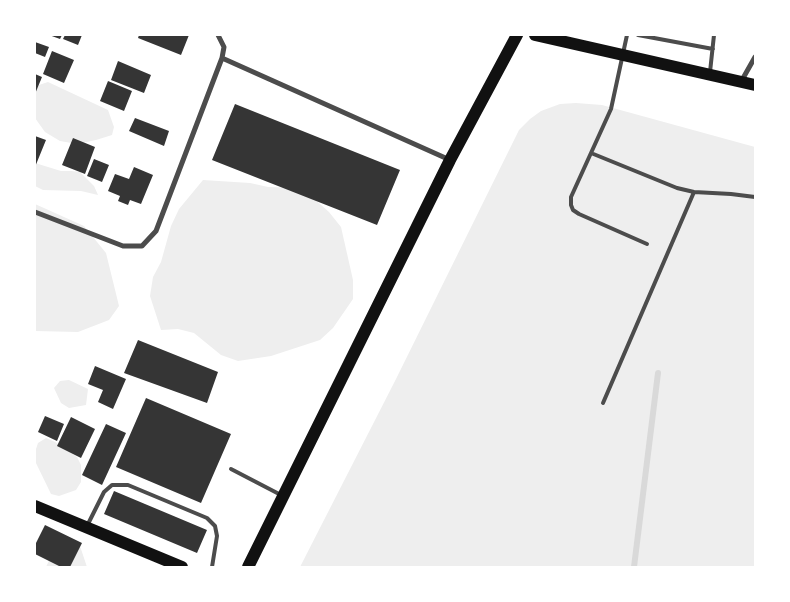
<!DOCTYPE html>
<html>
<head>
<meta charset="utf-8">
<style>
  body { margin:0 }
  #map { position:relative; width:790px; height:602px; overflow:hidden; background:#fff; font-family:Karla,sans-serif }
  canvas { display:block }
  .frame { position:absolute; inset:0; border:36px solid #fff; pointer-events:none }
</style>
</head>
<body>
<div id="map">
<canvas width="790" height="602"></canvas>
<div class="frame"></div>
</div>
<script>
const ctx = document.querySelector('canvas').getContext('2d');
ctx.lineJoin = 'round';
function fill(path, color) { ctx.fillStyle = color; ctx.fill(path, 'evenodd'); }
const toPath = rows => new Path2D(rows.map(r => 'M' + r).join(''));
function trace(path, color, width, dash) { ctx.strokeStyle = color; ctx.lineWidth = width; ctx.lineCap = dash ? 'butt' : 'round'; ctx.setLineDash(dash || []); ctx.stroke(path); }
const green = toPath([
  [48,82,108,110,114,127,112,135,96,140,77,144,60,141,45,132,35,118,35,92,39,85],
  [576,103,602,105,755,147,755,567,300,567,396,379,519,130,530,119,541,111,560,104],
  [35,163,61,171,71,171,80,172,94,186,98,195,81,191,43,190,35,186],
  [203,180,250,183,268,187,302,188,329,212,341,227,353,280,353,299,333,328,320,340,271,356,238,361,221,355,194,333,178,329,161,330,150,296,153,277,161,262,171,226,179,209],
  [35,204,84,226,106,253,119,306,109,320,78,332,35,331],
  [69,380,88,389,86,405,69,408,61,403,54,388,60,381],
  [46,438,55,442,77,457,81,465,81,482,76,490,59,496,51,494,35,461,35,452,38,443],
  [79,543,87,567,46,567,52,554]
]);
const stream = toPath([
  [634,567,658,373]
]);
const building = toPath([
  [49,35,62,35,60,39],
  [65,35,82,35,78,45,63,39],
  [139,35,189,35,181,55,138,38],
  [35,42,49,47,45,57,35,53],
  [52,51,74,60,64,83,43,74],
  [118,61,151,75,144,93,111,80],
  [35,74,42,77,35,94],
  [108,81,132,91,124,111,100,101],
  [235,104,400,170,377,225,212,160],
  [135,118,169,131,164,146,129,131],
  [35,136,46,140,35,167],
  [73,138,95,147,85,174,62,165],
  [94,159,109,165,102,182,87,176],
  [134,167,153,175,141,204,130,200,128,205,118,201,120,196,108,191,115,174,129,179],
  [138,340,218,372,207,403,124,373],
  [95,366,126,379,113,409,98,402,103,390,88,384],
  [146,398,231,434,201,503,116,467],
  [45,416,64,424,57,441,38,432],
  [71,417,95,429,81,458,57,446],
  [106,424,126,433,102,485,82,475],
  [114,491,207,530,197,553,104,514],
  [45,525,82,543,70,567,61,567,35,554,35,545]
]);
const service = toPath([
  [627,35,611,109,571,197,571,205,573,210,579,214,647,244],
  [638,35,713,49],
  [710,72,714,35],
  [591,153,677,188,694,192,731,194,755,197],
  [603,403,694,192],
  [231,469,281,495],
  [87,526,104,492,112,485,128,485,207,518,215,526,217,536,212,567]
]);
const minor = toPath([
  [222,58,450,160],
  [742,80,755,57],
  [35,212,123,246,142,246,156,231,222,58,224,47,218,35]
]);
const primary = toPath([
  [535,35,755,85],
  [35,506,182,567],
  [248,567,450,160,517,35]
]);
fill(green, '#eee');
trace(stream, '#d9d9d9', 6);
fill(building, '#353535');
trace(service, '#4c4c4c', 4);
trace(minor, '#4c4c4c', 5);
trace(primary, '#111', 12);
</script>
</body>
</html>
